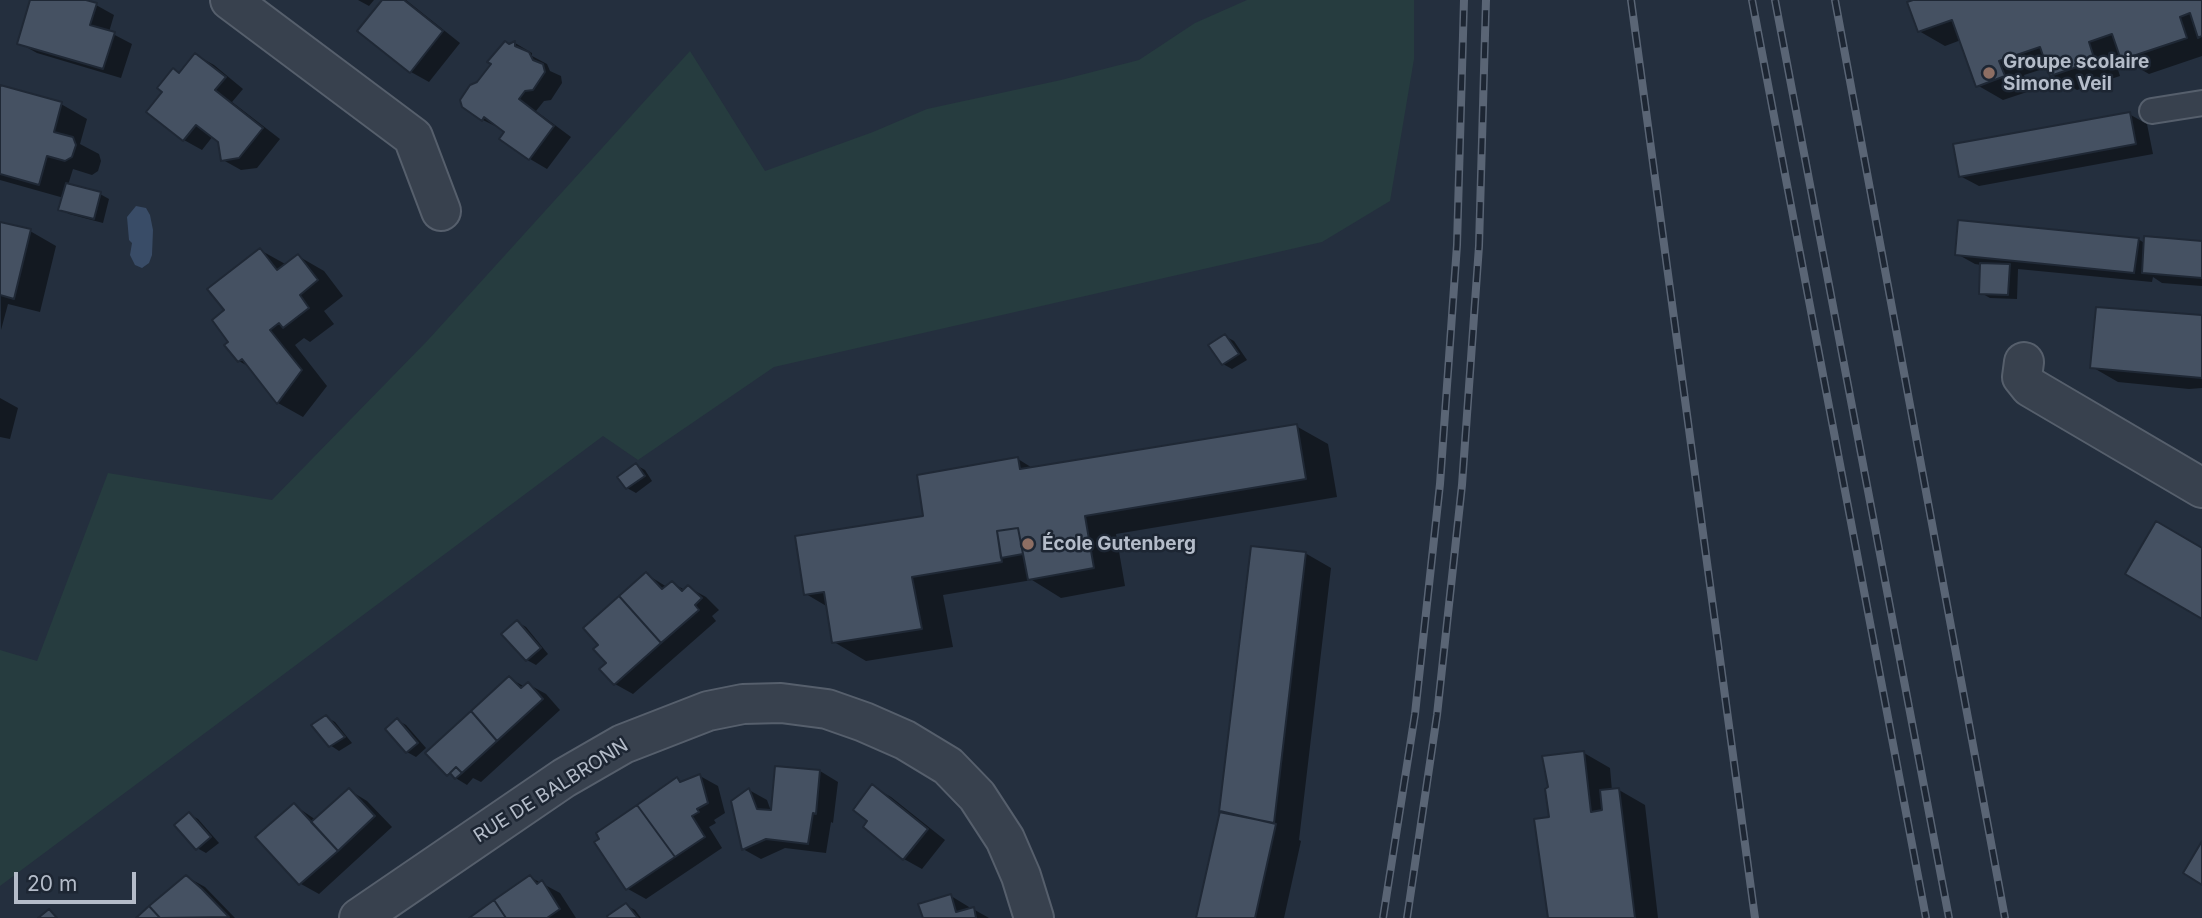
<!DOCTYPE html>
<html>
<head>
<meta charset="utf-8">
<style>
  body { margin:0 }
  #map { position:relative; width:2202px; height:918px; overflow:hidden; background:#242f3e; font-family:Inter,sans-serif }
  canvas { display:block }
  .scale { position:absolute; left:14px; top:872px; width:122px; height:32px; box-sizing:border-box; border:4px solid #b4bcc9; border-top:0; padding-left:9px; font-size:21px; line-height:24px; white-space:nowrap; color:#b4bcc9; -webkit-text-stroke:5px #1d2633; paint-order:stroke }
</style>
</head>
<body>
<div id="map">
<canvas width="2202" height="918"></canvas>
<div class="scale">20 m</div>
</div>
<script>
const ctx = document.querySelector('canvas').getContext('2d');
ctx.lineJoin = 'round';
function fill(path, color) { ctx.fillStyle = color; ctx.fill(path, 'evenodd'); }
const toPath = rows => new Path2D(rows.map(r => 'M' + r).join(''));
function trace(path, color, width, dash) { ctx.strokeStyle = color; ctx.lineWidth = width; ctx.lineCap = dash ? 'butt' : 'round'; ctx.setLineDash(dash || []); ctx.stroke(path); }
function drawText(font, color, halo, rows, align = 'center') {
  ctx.font = font + ' Inter,sans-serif'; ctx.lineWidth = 5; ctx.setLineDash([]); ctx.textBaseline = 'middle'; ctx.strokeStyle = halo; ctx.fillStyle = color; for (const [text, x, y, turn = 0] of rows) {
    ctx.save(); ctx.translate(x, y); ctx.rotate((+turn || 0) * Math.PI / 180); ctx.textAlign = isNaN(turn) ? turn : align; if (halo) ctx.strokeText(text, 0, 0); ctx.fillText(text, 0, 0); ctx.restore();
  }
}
const green = toPath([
  [1247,0,1414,0,1414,59,1390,201,1322,242,774,367,638,460,603,436,0,886,0,650,37,661,108,473,272,500,429,339,690,51,765,171,873,132,927,109,1061,80,1139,60,1195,23]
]);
const water = toPath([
  [136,206,146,208,150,215,153,230,152,255,149,263,142,268,135,265,130,255,132,243,129,240,127,217]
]);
const shadow = toPath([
  [32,0,79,0,96,5,114,15,109,32,132,44,121,78,37,53,19,43],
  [358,0,374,0,369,6],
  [384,0,406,0,460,43,429,82,411,72,360,31],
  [1918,0,2202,0,2202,56,2149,74,2123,59,2121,54,2114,57,2120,76,2077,90,2052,75,2049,67,2024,75,2030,91,2003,100,1977,85,1961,40,1945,46,1919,31],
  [515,43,532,53,532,56,547,64,550,71,561,76,562,83,551,100,544,101,536,111,571,137,547,169,530,159,507,132,483,120,463,106,478,83],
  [196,55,214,65,243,89,232,102,280,139,257,168,241,170,223,160,219,141,213,136,202,150,184,140,149,112],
  [0,87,61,104,87,119,80,144,99,154,101,161,98,171,92,175,73,169,68,185,100,194,109,199,103,223,69,214,60,209,64,198,0,180],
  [2129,114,2147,124,2153,154,1979,186,1960,176],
  [0,224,30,231,56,246,40,312,8,304,1,330],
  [2138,239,2146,244,2202,243,2202,286,2162,283,2153,277,2152,282,2018,269,2017,299,1990,298,1981,293,1981,265,1975,264,1957,254],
  [260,250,287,265,298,256,324,271,343,296,324,311,334,324,310,342,304,338,295,345,327,386,303,417,278,403,251,368,239,361,231,342,227,310],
  [2202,316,2202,388,2189,389,2118,382,2092,367],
  [1225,336,1234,341,1247,360,1232,369,1223,364],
  [0,398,18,408,10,439,0,437],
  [1296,426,1328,444,1337,497,1116,534,1125,586,1061,598,1032,580,943,595,953,647,866,661,834,642,828,607,806,594,1018,459,1034,469],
  [636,465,645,470,652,481,636,493,627,488],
  [1305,553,1331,568,1299,840,1301,841,1284,918,1198,918],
  [646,574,667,587,672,583,685,590,688,587,706,597,719,610,712,616,716,621,633,694,615,684,600,646],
  [517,622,526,627,548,654,536,665,527,660],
  [509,678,525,687,528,684,546,694,560,710,481,782,473,778,467,785,449,774],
  [326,717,335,722,352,743,339,751,330,745],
  [397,720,406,725,426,748,416,757,407,752],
  [1584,753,1610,768,1612,791,1619,790,1645,805,1658,918,1550,918],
  [820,771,838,782,833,823,831,822,826,853,785,848,761,859,743,849,749,790,767,800,772,814],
  [700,776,718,786,725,813,714,820,716,823,709,827,722,848,646,899,628,889,677,779,683,783],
  [873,787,891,797,945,840,922,869,904,859,865,827,869,821],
  [349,790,367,801,392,827,319,894,301,884,258,838,294,805,316,820],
  [189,814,198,819,219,843,206,853,197,848],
  [187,877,205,887,235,918,139,918],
  [530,877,560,893,576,918,472,918],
  [951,896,969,907,970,910,973,909,989,918,925,918],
  [626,905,635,910,641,918,611,918]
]);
const building = toPath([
  [30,0,86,0,97,3,90,25,115,32,103,69,17,44,30,0],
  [382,0,404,0,443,31,410,73,357,31,382,0],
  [1913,0,2202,0,2202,36,2198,38,2190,13,2180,17,2187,38,2121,60,2112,34,2089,42,2095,61,2050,76,2040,47,1999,61,2005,76,1976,87,1952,20,1918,32,1907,2,1913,0],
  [505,41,509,44,515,41,515,46,529,52,533,60,543,64,545,72,533,90,525,91,519,99,554,126,529,160,499,139,504,132,484,117,482,121,462,107,460,100,470,85,477,82,491,64,487,62,505,41],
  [195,53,226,77,215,90,263,128,239,158,221,161,218,142,196,125,183,141,146,112,162,92,157,88,173,68,179,73,195,53],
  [0,85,62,102,54,132,73,137,76,145,72,157,65,161,47,156,39,185,0,174,0,85],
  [2130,112,2136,144,1959,177,1953,144,2130,112],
  [66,183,101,192,94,219,58,210,66,183],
  [1958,220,2139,238,2134,273,1955,255,1958,220],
  [0,222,31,229,14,299,0,295,0,222],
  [2144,236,2202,241,2202,278,2142,273,2144,236],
  [260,248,277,270,298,254,318,280,300,295,309,308,283,328,279,323,270,330,302,370,277,404,242,359,238,362,224,345,228,342,212,320,224,310,207,289,260,248],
  [1980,263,2010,264,2008,295,1979,294,1980,263],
  [2096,307,2202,315,2202,378,2090,368,2096,307],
  [1225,334,1239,354,1222,365,1208,345,1225,334],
  [1297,424,1306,479,1085,516,1094,568,1028,580,1018,528,997,531,1002,562,912,577,922,629,832,643,824,592,804,595,795,536,923,516,917,475,1018,457,1020,469,1297,424],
  [636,463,645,476,626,489,617,477,636,463],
  [2156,521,2202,548,2202,619,2125,574,2156,521],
  [1018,528,1023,554,1001,558,997,531,1018,528],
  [1251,546,1306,552,1274,823,1219,812,1251,546],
  [646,572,662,589,672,581,682,591,688,585,702,598,695,605,699,610,661,643,619,596,646,572],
  [619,596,661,643,614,685,599,669,606,663,593,649,598,645,583,628,619,596],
  [517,620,541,648,526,661,501,634,517,620],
  [509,676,521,688,528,682,543,699,497,741,471,711,509,676],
  [471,711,497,741,462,773,456,767,447,776,425,753,471,711],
  [326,715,345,737,329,747,311,725,326,715],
  [397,718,418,743,406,753,385,729,397,718],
  [1584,751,1591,812,1602,810,1600,790,1619,788,1635,918,1548,918,1534,819,1549,817,1545,789,1548,787,1542,756,1584,751],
  [775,766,820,770,816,814,813,813,808,844,766,839,742,850,731,801,749,788,757,809,771,810,775,766],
  [456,767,462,773,455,779,450,773,456,767],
  [700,774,708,803,697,809,699,812,692,816,705,837,675,857,637,805,677,777,680,782,700,774],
  [872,784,928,829,903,860,863,827,867,821,853,810,872,784],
  [349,788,375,816,338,851,311,822,349,788],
  [294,803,338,851,299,885,255,837,294,803],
  [637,805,675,857,626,890,594,842,599,839,596,833,637,805],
  [1220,811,1276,824,1255,918,1196,918,1220,811],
  [189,812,211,837,196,850,174,825,189,812],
  [2202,841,2202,885,2183,873,2202,841],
  [186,875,202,889,229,917,160,918,149,906,186,875],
  [530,875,537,884,542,880,560,909,547,918,506,918,494,900,530,875],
  [951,894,956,912,974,907,976,918,923,918,918,904,951,894],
  [494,900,506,918,469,918,494,900],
  [626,903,638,918,608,918,607,916,626,903],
  [149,906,160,918,136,918,149,906],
  [49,909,57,918,38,918,49,909]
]);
const lane = toPath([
  [2152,111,2202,103]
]);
const street = toPath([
  [230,0,413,137,441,211],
  [2024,362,2022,377,2030,387,2202,488],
  [359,918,564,778,623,744,708,711,743,704,781,703,827,709,864,722,905,740,948,766,977,796,1005,839,1021,876,1034,918]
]);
const rail = toPath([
  [1631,0,1755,918],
  [1752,0,1926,918],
  [1775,0,1949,918],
  [1835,0,2005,918],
  [1383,918,1415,714,1440,484,1457,245,1464,0],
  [1407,918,1437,715,1462,485,1479,246,1486,0]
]);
const markers = [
  [1989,73,7,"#8d6e63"],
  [1028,544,7,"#8d6e63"]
];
const poiNames = [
  ["Groupe scolaire",2003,62],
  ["Simone Veil",2003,84],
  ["École Gutenberg",1042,544]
];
const streetNames = [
  ["RUE DE BALBRONN",551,791,-32]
];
fill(green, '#263c3f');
fill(water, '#394c67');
fill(shadow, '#0007');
fill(building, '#455162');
trace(building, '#1f2835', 2);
trace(lane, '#565f6c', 28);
trace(street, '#565f6c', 42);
trace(lane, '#38414e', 24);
trace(street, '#38414e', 38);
trace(rail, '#5a6575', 8);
trace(rail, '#1d2633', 5, [16]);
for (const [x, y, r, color] of markers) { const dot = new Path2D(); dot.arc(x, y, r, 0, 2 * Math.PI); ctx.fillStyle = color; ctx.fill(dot); trace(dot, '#1d2633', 2.5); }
drawText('bold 19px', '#b4bcc9', '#1d2633', poiNames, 'left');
drawText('19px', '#b4bcc9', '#1d2633', streetNames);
</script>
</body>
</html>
